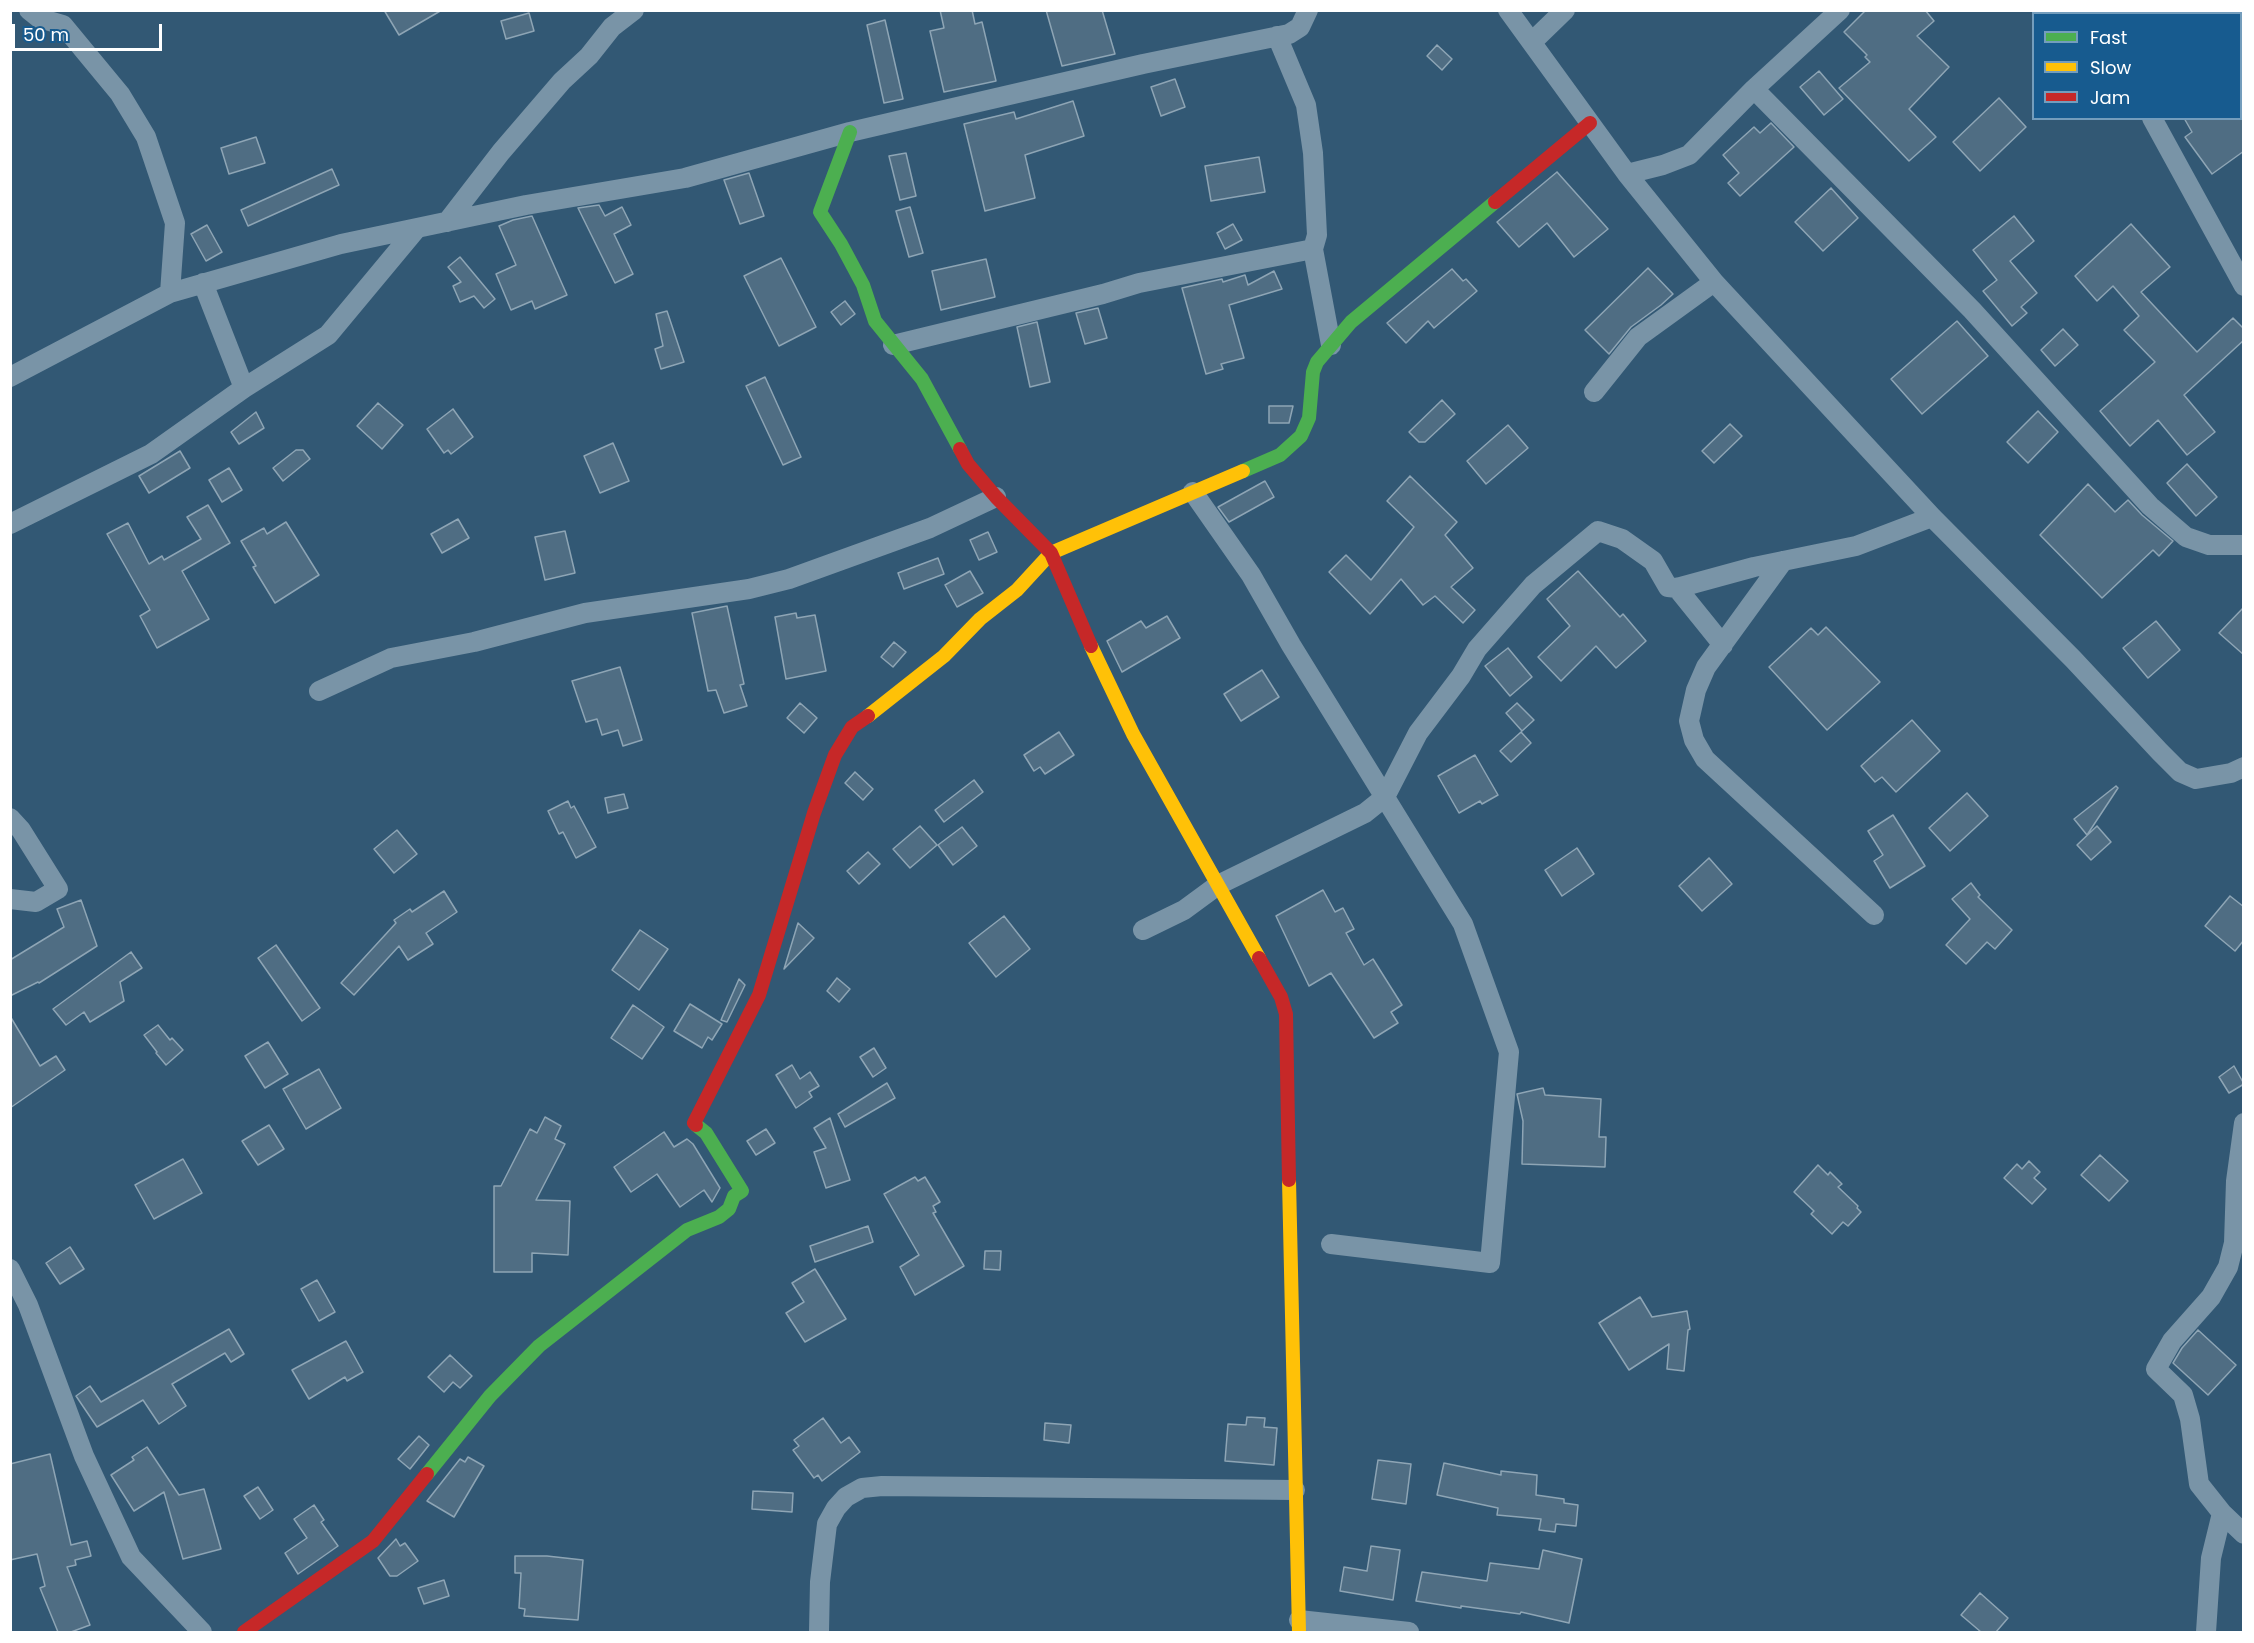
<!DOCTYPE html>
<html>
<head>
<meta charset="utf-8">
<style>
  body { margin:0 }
  #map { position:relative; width:2254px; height:1643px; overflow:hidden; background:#325874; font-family:Poppins,sans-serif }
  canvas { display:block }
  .frame { position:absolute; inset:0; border:12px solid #fff; pointer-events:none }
  .legend { position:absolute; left:2032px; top:12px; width:210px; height:108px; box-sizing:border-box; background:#175b8f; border:2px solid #749dbc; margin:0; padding:8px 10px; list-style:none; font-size:18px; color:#fff }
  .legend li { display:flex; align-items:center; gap:12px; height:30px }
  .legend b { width:30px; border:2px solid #749dbc }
  .scale { position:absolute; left:12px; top:24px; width:150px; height:27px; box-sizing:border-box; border:3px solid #fff; border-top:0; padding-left:8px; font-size:18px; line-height:21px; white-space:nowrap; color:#fff; -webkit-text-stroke:4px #175b8f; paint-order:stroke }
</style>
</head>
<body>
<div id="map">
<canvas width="2254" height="1643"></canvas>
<div class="frame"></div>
<ul class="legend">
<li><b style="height:8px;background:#4caf50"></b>Fast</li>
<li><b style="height:8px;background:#ffc107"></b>Slow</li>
<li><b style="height:8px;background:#c62828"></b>Jam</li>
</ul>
<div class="scale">50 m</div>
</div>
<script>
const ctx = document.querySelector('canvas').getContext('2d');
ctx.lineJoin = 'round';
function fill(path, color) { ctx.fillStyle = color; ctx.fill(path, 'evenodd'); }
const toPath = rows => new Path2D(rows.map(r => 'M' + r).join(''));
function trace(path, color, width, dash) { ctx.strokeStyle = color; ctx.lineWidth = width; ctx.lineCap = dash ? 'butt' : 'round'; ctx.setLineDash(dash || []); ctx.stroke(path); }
const building = toPath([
  [384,10,442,10,399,35,384,10],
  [940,10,972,10,975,24,982,22,996,81,944,92,930,31,944,28,940,10],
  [1046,10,1102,10,1115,54,1062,66,1046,10],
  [1866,10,1925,10,1934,21,1917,36,1949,67,1909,109,1936,137,1909,161,1839,88,1870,62,1865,57,1867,55,1844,32,1866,10],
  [529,13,534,31,506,39,501,21,529,13],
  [885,20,903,99,884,103,867,25,885,20],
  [1437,45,1452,59,1442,70,1427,56,1437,45],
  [1819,71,1843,99,1824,115,1800,87,1819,71],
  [1175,79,1185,107,1161,116,1151,87,1175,79],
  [1999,98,2026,127,1980,171,1953,142,1999,98],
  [1073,101,1084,136,1025,155,1035,198,985,211,964,124,1014,112,1016,119,1073,101],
  [2184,118,2244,118,2244,151,2212,174,2185,137,2192,132,2184,118],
  [1771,123,1794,147,1740,196,1728,183,1739,173,1723,155,1754,127,1760,133,1771,123],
  [256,137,265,163,229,174,221,148,256,137],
  [906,153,916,196,900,200,889,156,906,153],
  [1259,157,1265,192,1211,201,1205,166,1259,157],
  [332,169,339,185,248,226,241,210,332,169],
  [1557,172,1608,229,1574,257,1547,223,1519,247,1497,222,1557,172],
  [749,173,764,216,740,224,724,180,749,173],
  [1831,188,1858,218,1823,251,1795,222,1831,188],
  [599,205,605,216,622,207,631,225,614,234,633,274,615,283,578,208,599,205],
  [910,207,923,253,909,257,896,211,910,207],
  [532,216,567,295,535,309,532,301,511,310,496,274,516,265,499,226,513,220,532,216],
  [2014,216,2034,241,2010,261,2037,293,2021,307,2027,313,2012,326,1983,291,1997,280,1973,250,2014,216],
  [1233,224,1242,240,1225,249,1217,233,1233,224],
  [2131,224,2170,267,2141,292,2197,352,2233,318,2244,329,2244,340,2184,395,2215,432,2187,455,2158,420,2130,446,2100,411,2155,362,2124,330,2139,316,2113,286,2097,301,2075,276,2131,224],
  [207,225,222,252,206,261,191,234,207,225],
  [460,257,495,299,484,308,474,296,460,302,453,286,461,282,448,267,460,257],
  [781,258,816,327,779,346,744,276,781,258],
  [986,259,995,297,941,310,932,271,986,259],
  [1648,268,1673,294,1661,305,1631,327,1609,354,1585,330,1648,268],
  [1452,269,1463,281,1466,279,1477,291,1434,328,1428,321,1406,343,1387,323,1452,269],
  [1274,271,1282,289,1229,305,1244,358,1221,364,1223,369,1206,374,1182,288,1222,279,1223,282,1245,275,1248,285,1274,271],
  [845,301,855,314,841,325,831,312,845,301],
  [1098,308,1107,338,1085,344,1076,313,1098,308],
  [667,311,684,362,661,369,655,349,663,346,656,314,667,311],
  [1957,321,1988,356,1922,414,1891,379,1957,321],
  [1037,322,1050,382,1030,387,1017,327,1037,322],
  [2063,329,2078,345,2055,366,2041,350,2063,329],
  [765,377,801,457,783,465,746,386,765,377],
  [1442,400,1455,414,1425,442,1419,442,1409,432,1442,400],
  [378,403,403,425,382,449,357,426,378,403],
  [1269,406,1293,406,1289,423,1269,423,1269,406],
  [453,409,473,437,451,454,448,450,444,453,427,429,453,409],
  [2038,411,2058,432,2028,463,2007,442,2038,411],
  [256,412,264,428,239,444,231,432,256,412],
  [1730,424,1742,436,1714,463,1702,451,1730,424],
  [1508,425,1528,448,1486,484,1467,461,1508,425],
  [613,443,629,481,600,493,584,456,613,443],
  [296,450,303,450,310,459,283,481,273,468,296,450],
  [180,451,190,468,149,493,139,476,180,451],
  [2187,464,2217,497,2196,516,2167,483,2187,464],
  [229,468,242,490,222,502,209,480,229,468],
  [1410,476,1457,522,1445,535,1473,568,1451,587,1475,610,1463,623,1435,596,1423,605,1401,579,1370,614,1329,572,1346,555,1371,580,1414,527,1387,501,1410,476],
  [1265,481,1274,497,1229,522,1218,507,1265,481],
  [2088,484,2115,512,2128,500,2142,515,2173,541,2159,556,2153,550,2102,598,2040,535,2088,484],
  [208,505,230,543,182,571,209,619,157,648,140,616,150,610,107,534,128,523,149,564,162,556,164,560,201,539,187,517,208,505],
  [458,519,469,538,442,553,431,534,458,519],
  [286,522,319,575,275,603,253,567,256,566,241,541,264,528,267,534,286,522],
  [565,531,575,573,545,580,535,537,565,531],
  [988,532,997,552,979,560,970,540,988,532],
  [938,558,944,574,904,589,898,573,938,558],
  [970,571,983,593,957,607,945,585,970,571],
  [1578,571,1620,617,1623,614,1646,641,1616,668,1596,646,1561,681,1538,657,1570,626,1547,599,1578,571],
  [727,606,744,684,740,685,747,706,724,713,716,690,708,691,692,613,727,606],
  [2244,607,2244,655,2219,633,2244,607],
  [796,613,797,618,815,615,826,671,786,679,775,617,796,613],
  [1167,616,1180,638,1122,672,1107,641,1141,621,1146,628,1167,616],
  [2156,621,2180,650,2148,678,2123,648,2156,621],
  [1826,627,1880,682,1827,730,1769,667,1811,628,1818,635,1826,627],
  [894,642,906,652,893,667,881,657,894,642],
  [1508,648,1532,677,1510,696,1485,666,1508,648],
  [620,667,642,740,623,746,618,730,602,735,597,719,586,722,572,681,620,667],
  [1262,670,1279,697,1241,721,1224,694,1262,670],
  [800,703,817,718,804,733,787,718,800,703],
  [1517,703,1534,720,1522,731,1506,713,1517,703],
  [1912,720,1940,751,1896,792,1882,777,1875,782,1861,766,1912,720],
  [1059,732,1074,755,1045,774,1040,767,1034,771,1024,755,1059,732],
  [1521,732,1531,743,1511,762,1500,751,1521,732],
  [1475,755,1498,795,1482,804,1480,801,1459,813,1438,776,1475,755],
  [855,772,873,789,863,800,845,783,855,772],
  [974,780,983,792,944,822,935,810,974,780],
  [2116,786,2118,788,2087,835,2074,819,2116,786],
  [1967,793,1988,816,1950,851,1929,828,1967,793],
  [624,794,628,808,608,813,605,798,624,794],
  [568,801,571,808,574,806,596,847,576,858,563,832,559,834,548,811,568,801],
  [1893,815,1925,866,1890,888,1874,861,1883,855,1868,831,1893,815],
  [920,826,937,845,910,868,893,849,920,826],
  [2097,826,2111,842,2091,860,2077,845,2097,826],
  [962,827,977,846,953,865,938,845,962,827],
  [397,830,417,854,394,873,374,849,397,830],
  [1577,848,1594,874,1562,896,1545,870,1577,848],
  [868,852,880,864,859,884,847,871,868,852],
  [1709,858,1732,884,1702,911,1679,886,1709,858],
  [1971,883,1980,895,1978,897,2012,930,1995,949,1987,942,1966,964,1946,945,1970,919,1952,899,1971,883],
  [1323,890,1335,912,1343,908,1354,929,1346,933,1364,965,1373,959,1402,1005,1391,1012,1398,1023,1374,1038,1331,973,1309,986,1276,916,1323,890],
  [444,891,457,912,426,933,433,944,408,960,399,946,354,995,341,983,396,923,394,920,410,909,412,912,444,891],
  [2230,896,2244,907,2244,940,2235,951,2205,926,2230,896],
  [81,900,97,946,39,983,38,982,10,996,10,960,64,927,57,909,81,900],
  [1004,916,1030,949,996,977,969,943,1004,916],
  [798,923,814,938,784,969,798,923],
  [640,930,668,949,639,990,612,970,640,930],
  [276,945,320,1008,302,1021,258,958,276,945],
  [131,952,142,968,120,982,124,1001,90,1022,84,1012,66,1025,53,1009,131,952],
  [837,978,850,989,839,1002,827,991,837,978],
  [739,979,745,985,727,1022,721,1020,739,979],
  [690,1004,722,1024,712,1040,708,1037,702,1048,674,1031,690,1004],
  [633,1005,664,1027,642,1059,611,1038,633,1005],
  [10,1016,40,1066,56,1056,65,1070,10,1108,10,1016],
  [158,1025,170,1040,172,1038,183,1050,166,1065,156,1053,157,1052,144,1035,158,1025],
  [268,1042,288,1074,265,1088,245,1056,268,1042],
  [874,1048,886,1068,873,1077,860,1057,874,1048],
  [792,1065,800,1079,810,1072,819,1086,809,1092,812,1097,796,1108,776,1075,792,1065],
  [2234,1066,2244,1084,2229,1093,2219,1077,2234,1066],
  [319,1069,341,1108,306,1129,283,1089,319,1069],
  [887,1083,895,1098,845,1127,838,1114,887,1083],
  [1543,1088,1545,1095,1601,1099,1599,1137,1606,1137,1605,1167,1522,1164,1523,1121,1517,1094,1543,1088],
  [545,1117,561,1126,555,1139,565,1144,536,1200,570,1201,568,1255,532,1253,532,1272,494,1272,494,1186,501,1186,530,1129,537,1133,545,1117],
  [830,1118,850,1180,826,1188,814,1152,826,1148,814,1128,830,1118],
  [269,1125,284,1149,258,1165,242,1141,269,1125],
  [766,1129,775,1143,756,1155,747,1141,766,1129],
  [664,1132,674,1147,687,1139,693,1144,720,1188,712,1202,704,1190,680,1207,657,1174,631,1192,614,1167,664,1132],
  [2100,1155,2128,1181,2109,1201,2081,1175,2100,1155],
  [183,1159,202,1193,154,1219,135,1185,183,1159],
  [2029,1161,2040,1172,2034,1178,2046,1189,2032,1204,2004,1178,2017,1164,2022,1169,2029,1161],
  [1818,1165,1828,1175,1830,1172,1842,1184,1838,1187,1858,1206,1857,1208,1861,1212,1848,1226,1843,1222,1832,1234,1811,1214,1814,1211,1794,1192,1818,1165],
  [915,1177,918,1181,925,1177,940,1202,933,1206,936,1212,933,1213,964,1266,915,1295,900,1267,919,1255,884,1194,915,1177],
  [868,1226,873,1242,815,1262,810,1246,868,1226],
  [70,1247,84,1269,60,1284,46,1263,70,1247],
  [985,1251,1001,1251,1000,1270,984,1269,985,1251],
  [815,1269,846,1319,805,1342,786,1313,804,1302,792,1283,815,1269],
  [317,1280,335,1312,319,1321,301,1289,317,1280],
  [1640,1297,1652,1317,1687,1311,1690,1329,1688,1330,1684,1371,1667,1369,1669,1344,1629,1370,1599,1323,1640,1297],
  [229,1329,244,1354,231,1362,225,1353,172,1384,186,1406,159,1424,143,1400,97,1427,76,1396,90,1386,101,1402,229,1329],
  [2198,1330,2236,1365,2208,1395,2173,1363,2182,1348,2198,1330],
  [346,1341,363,1372,347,1381,345,1377,309,1399,292,1370,346,1341],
  [450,1355,472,1376,460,1388,453,1382,444,1392,428,1377,450,1355],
  [1247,1417,1265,1418,1264,1427,1277,1428,1274,1465,1225,1461,1228,1424,1246,1425,1247,1417],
  [823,1418,841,1443,849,1437,860,1452,822,1481,818,1475,814,1478,793,1450,799,1446,794,1440,823,1418],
  [1045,1423,1071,1425,1069,1443,1044,1440,1045,1423],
  [419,1436,429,1445,410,1469,398,1459,419,1436],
  [147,1447,179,1495,204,1489,221,1549,183,1559,164,1492,134,1511,111,1475,134,1460,132,1457,147,1447],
  [50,1454,71,1545,87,1541,91,1556,75,1560,76,1565,67,1567,90,1625,71,1632,58,1632,40,1588,45,1586,37,1554,10,1560,10,1464,50,1454],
  [468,1457,484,1466,454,1517,427,1501,460,1459,465,1462,468,1457],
  [1378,1460,1411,1464,1406,1504,1372,1499,1378,1460],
  [1444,1463,1501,1475,1501,1471,1537,1475,1536,1495,1564,1499,1564,1503,1578,1505,1576,1526,1556,1524,1555,1532,1539,1530,1541,1519,1497,1515,1498,1508,1437,1495,1444,1463],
  [258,1487,273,1510,260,1519,244,1496,258,1487],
  [753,1491,793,1493,792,1512,752,1509,753,1491],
  [314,1505,324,1520,321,1522,338,1546,298,1574,285,1553,307,1538,294,1519,314,1505],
  [396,1539,400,1546,405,1543,418,1561,397,1576,390,1576,378,1558,396,1539],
  [1371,1546,1400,1550,1393,1600,1340,1591,1344,1567,1367,1571,1371,1546],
  [1543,1550,1582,1559,1569,1623,1521,1612,1520,1614,1461,1606,1461,1608,1416,1601,1422,1572,1487,1581,1490,1563,1539,1569,1543,1550],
  [515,1556,547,1556,583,1560,578,1620,524,1616,525,1609,519,1608,521,1573,515,1573,515,1556],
  [444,1580,449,1596,424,1604,418,1588,444,1580],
  [1980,1593,2008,1618,1996,1632,1981,1632,1961,1615,1980,1593]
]);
const street = toPath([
  [1508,10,1627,174,1714,282,1932,517,2073,659,2160,752,2180,772,2196,779,2231,773,2244,767],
  [2093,10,2095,14],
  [1277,36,1306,105,1313,153,1317,235,1313,249,1331,345],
  [1532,42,1565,10],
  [1754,89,1972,310,2150,506,2186,537,2209,545,2244,545],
  [2152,118,2244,286],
  [1627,174,1663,165,1689,155,1754,89,1840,10],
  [447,222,501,152,562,81,589,56,612,27,634,10],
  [203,283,244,388],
  [170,293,341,244,526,205,685,178,850,132,927,114,1143,64,1289,34,1300,27,1308,10],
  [893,345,1103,294,1139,283,1313,249],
  [10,377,170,293,175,223,146,137,120,94,63,25,39,18,29,10],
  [1594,392,1638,337,1714,282],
  [1193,492,1251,575,1291,645,1463,924,1509,1052,1490,1263,1331,1244],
  [10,524,151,454,244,388,328,335,417,228],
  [1783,561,1706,667,1696,690,1689,721,1694,740,1705,759,1874,915],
  [1677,588,1723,645],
  [319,691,391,658,474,642,585,613,749,589,789,579,930,528,996,497],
  [10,818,21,830,58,889,36,902,10,899],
  [1143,930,1184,910,1218,885,1365,813,1385,797,1418,733,1461,676,1477,649,1533,585,1598,531,1622,539,1653,561,1668,587,1677,588,1754,567,1856,546,1932,517],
  [2244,1123,2236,1181,2234,1243,2228,1267,2211,1297,2172,1341,2156,1369,2183,1395,2190,1419,2199,1484,2222,1513,2244,1534],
  [10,1269,28,1305,84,1456,131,1557,202,1632],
  [1299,1620,1409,1632],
  [819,1632,820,1582,827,1524,836,1508,846,1497,862,1488,882,1486,1295,1490],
  [2206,1632,2211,1558,2222,1513]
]);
const fast = toPath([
  [850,132,820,212,841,244,863,285,875,321,922,379,960,449],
  [1243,471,1280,455,1301,436,1309,418,1313,372,1317,362,1351,322,1495,202],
  [427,1474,490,1396,539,1346,687,1230,719,1217,729,1209,734,1196,742,1191,706,1133,696,1125]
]);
const slow = toPath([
  [1091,646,1133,734,1259,958],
  [868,716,944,656,980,619,1017,590,1051,553,1243,471],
  [1289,1180,1299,1632]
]);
const jam = toPath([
  [1495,202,1590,123],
  [960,449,968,464,996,497,1051,553,1091,646],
  [1259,958,1281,997,1286,1014,1289,1180],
  [696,1125,694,1123,759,995,814,813,835,755,852,727,868,716],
  [244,1632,373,1541,427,1474]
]);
fill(building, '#4f6d83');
trace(building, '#8ea5b5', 1.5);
trace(street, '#7994a7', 20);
trace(fast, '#4caf50', 14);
trace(slow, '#ffc107', 14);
trace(jam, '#c62828', 14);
</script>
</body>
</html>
